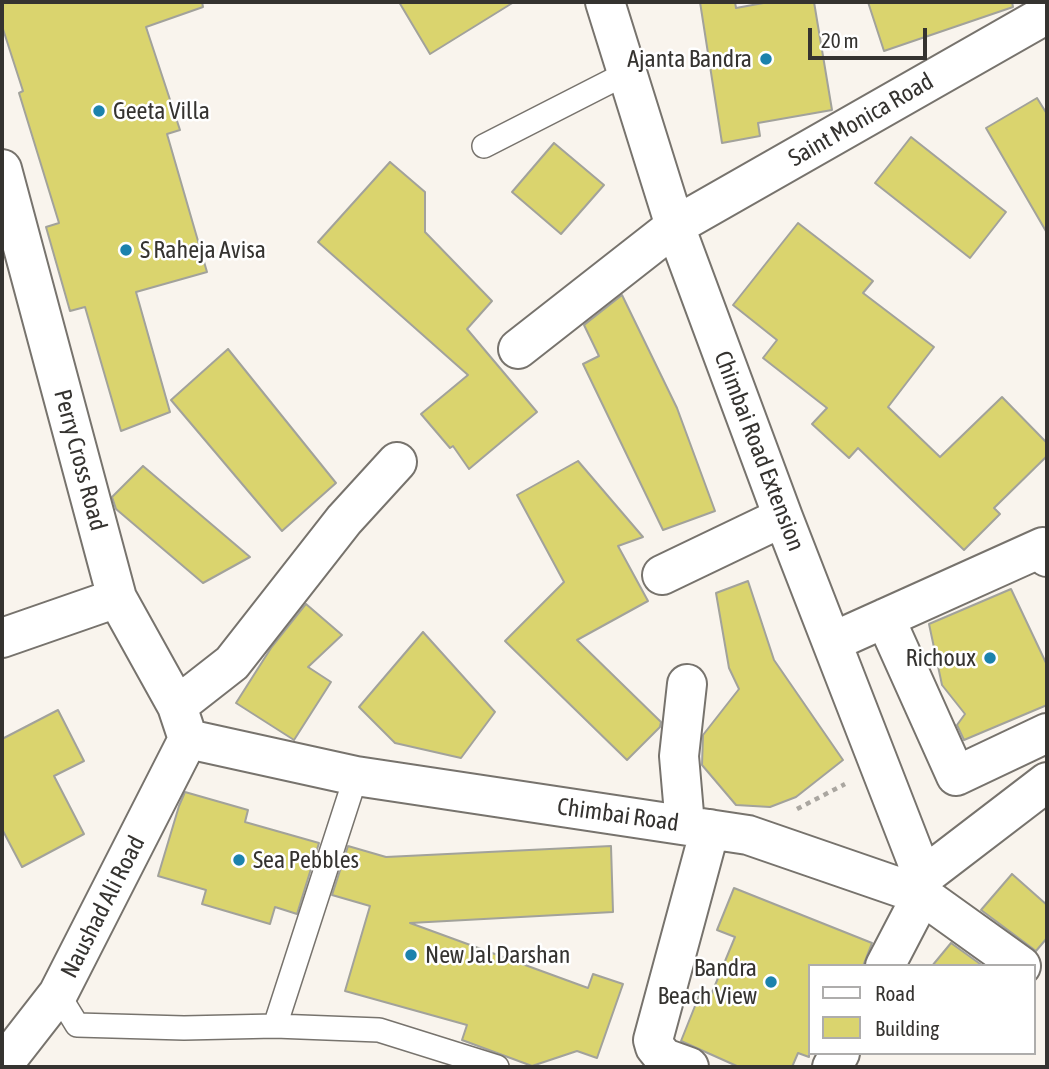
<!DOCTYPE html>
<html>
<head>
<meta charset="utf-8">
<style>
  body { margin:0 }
  #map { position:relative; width:1049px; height:1069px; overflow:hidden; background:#f9f4ed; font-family:"Asap Condensed",sans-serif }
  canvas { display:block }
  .frame { position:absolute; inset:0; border:4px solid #353330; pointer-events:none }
  .legend { position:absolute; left:808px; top:964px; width:228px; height:91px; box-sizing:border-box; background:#fff; border:2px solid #aeadac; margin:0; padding:9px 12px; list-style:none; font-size:21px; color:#353330 }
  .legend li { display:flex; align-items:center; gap:14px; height:35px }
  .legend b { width:35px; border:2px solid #aeadac }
  .scale { position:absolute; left:808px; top:28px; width:119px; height:32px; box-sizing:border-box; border:4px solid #353330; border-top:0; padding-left:9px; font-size:21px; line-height:24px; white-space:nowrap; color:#353330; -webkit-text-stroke:5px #fff; paint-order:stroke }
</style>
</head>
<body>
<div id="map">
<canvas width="1049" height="1069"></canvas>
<div class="frame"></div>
<ul class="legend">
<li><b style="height:9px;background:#fff"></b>Road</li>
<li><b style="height:19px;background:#dad46e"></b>Building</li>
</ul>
<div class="scale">20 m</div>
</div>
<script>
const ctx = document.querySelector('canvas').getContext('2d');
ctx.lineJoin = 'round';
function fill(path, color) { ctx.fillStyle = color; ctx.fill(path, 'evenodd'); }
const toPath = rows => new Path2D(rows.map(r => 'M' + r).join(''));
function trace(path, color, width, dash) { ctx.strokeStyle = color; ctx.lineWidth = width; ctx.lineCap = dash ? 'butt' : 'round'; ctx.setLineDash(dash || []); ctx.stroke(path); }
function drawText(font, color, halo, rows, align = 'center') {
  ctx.font = font + ' "Asap Condensed",sans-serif'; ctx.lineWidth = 5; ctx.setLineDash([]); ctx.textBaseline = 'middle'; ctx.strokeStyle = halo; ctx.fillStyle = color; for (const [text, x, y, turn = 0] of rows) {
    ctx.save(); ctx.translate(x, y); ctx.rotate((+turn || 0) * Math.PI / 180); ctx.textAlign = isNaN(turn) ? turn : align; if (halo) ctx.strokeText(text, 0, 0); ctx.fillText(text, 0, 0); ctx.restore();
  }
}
const building = toPath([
  [2,2,202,2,203,7,146,27,180,130,167,134,207,272,136,292,170,412,121,431,85,307,70,311,46,227,59,223,19,93,23,91,2,26,2,2],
  [399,2,514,2,430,54,399,2],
  [700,2,735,2,736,8,769,2,814,2,832,110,758,123,760,136,722,143,700,2],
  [868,2,1012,2,1013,7,884,51,868,2],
  [1037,98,1047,114,1047,233,986,128,1037,98],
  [911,137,1006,212,970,258,875,183,911,137],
  [554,143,604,185,561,234,512,192,554,143],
  [390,162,425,192,425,232,492,301,467,329,537,412,469,469,453,446,450,448,421,414,468,375,318,242,390,162],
  [798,223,873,281,863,293,934,347,888,407,940,457,1002,397,1047,443,1047,456,994,508,1000,514,964,550,858,448,849,458,812,424,827,408,763,358,777,340,733,305,798,223],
  [622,295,677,408,715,511,663,530,583,364,599,356,584,325,622,295],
  [228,349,336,483,282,531,171,400,228,349],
  [578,461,643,537,618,546,648,601,577,640,661,722,660,727,627,760,505,641,564,582,517,495,578,461],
  [143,466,250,557,203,583,116,509,112,497,143,466],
  [748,581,774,660,843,760,796,797,770,807,736,805,702,765,703,735,739,689,729,668,716,593,748,581],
  [1011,589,1047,665,1047,705,964,740,957,725,965,714,942,685,929,624,1011,589],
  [306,604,342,635,308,667,331,682,294,740,236,703,271,648,306,604],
  [423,632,495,712,461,758,395,743,359,707,423,632],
  [58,710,84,761,54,776,84,834,22,867,2,829,2,739,58,710],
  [185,792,248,810,245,822,319,843,297,914,275,907,270,924,202,904,206,890,158,876,179,806,185,792],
  [348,846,386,857,611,846,613,912,410,923,588,988,593,974,623,984,597,1058,577,1051,532,1066,462,1040,467,1025,345,991,370,906,332,895,348,846],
  [1012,874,1047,905,1047,938,1036,951,981,910,1012,874],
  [734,888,872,943,863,966,809,966,809,1057,798,1053,792,1067,739,1067,681,1041,701,991,711,995,735,937,717,930,734,888],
  [951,943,983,966,932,966,951,943]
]);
const path = toPath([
  [797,809,845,784]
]);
const lane = toPath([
  [484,146,627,73],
  [58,994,77,1025,184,1028,275,1026,356,776],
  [275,1026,379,1030,497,1067]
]);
const street = toPath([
  [605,2,675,226,783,517,923,877,922,895,885,966],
  [2,169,117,598,177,706,188,739],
  [518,349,675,226,1047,14],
  [662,575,783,517],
  [885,618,956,776,1047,733],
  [2,638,117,598],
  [832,642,1043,547,1047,557],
  [177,706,232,663,344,520,397,462],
  [188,739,356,776,748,835,922,895,1021,966],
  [685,825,679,756,687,684],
  [923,877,1047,782],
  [2,1066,58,994,188,739],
  [689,1067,664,1058,655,1047,653,1040,710,829],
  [832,1067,840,1053]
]);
const markers = [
  [766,59,7,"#1c82ac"],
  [99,111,7,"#1c82ac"],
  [126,250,7,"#1c82ac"],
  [990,658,7,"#1c82ac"],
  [239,860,7,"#1c82ac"],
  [411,955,7,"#1c82ac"],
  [771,982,7,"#1c82ac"]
];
const poiNames = [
  ["Ajanta Bandra",752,59,"right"],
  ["Geeta Villa",113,111],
  ["S Raheja Avisa",140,250],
  ["Richoux",976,658,"right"],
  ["Sea Pebbles",253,860],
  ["New Jal Darshan",425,955],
  ["Bandra",757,968,"right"],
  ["Beach View",757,996,"right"]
];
const streetNames = [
  ["Saint Monica Road",861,120,-30],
  ["Chimbai Road Extension",759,451,69],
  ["Perry Cross Road",80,460,75],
  ["Chimbai Road",618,815,8],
  ["Naushad Ali Road",103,907,-63]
];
fill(building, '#dad46e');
trace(building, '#a2a29b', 2);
trace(lane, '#77736d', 26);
trace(street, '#77736d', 42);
trace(path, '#aaa6a0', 4.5, [5, 5]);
trace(lane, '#fff', 23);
trace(street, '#fff', 38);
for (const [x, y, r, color] of markers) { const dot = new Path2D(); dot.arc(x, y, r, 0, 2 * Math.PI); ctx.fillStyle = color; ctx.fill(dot); trace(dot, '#fff', 2.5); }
drawText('24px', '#353330', '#fff', poiNames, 'left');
drawText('24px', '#353330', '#fff', streetNames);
</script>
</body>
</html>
